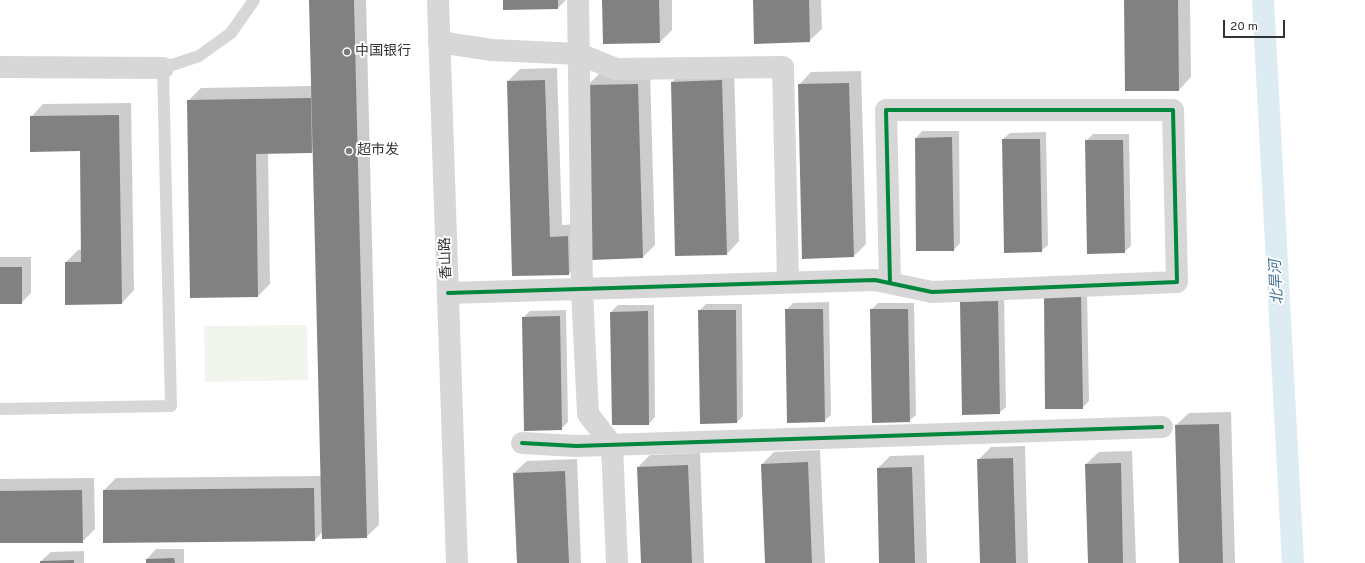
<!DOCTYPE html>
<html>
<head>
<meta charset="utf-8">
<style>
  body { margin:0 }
  #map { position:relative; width:1365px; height:563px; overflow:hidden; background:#fff; font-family:Overpass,sans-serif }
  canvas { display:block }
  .scale { position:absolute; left:1223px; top:20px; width:62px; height:18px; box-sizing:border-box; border:2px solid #333; border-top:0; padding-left:5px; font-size:12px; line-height:14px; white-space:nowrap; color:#333; -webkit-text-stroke:3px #fff; paint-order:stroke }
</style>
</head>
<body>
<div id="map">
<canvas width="1365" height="563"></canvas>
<div class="scale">20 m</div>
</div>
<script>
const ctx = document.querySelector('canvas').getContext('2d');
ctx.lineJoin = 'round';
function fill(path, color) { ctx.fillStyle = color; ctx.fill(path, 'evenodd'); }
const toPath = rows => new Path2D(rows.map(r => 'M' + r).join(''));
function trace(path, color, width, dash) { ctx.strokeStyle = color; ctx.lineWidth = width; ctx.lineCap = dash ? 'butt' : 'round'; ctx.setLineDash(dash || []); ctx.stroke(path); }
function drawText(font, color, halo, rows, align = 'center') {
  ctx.font = font + ' Overpass,"Noto Sans SC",sans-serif'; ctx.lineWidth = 4; ctx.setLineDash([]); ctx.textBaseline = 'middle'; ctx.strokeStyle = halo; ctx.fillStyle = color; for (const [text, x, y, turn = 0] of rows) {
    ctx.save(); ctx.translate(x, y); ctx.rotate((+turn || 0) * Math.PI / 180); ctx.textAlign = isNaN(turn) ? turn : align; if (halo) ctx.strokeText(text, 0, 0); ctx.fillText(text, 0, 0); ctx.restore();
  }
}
const green = toPath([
  [307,325,308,380,205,382,204,326]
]);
const shadow = toPath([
  [310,0,366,0,379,525,366,537,323,531,315,540,104,490,116,478,322,476,314,150,312,152,268,152,270,284,258,296,188,101,201,88,312,86],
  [504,0,566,0,558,8],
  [603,0,672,0,672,30,660,42],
  [754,0,821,0,822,29,809,41],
  [1125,0,1190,0,1191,77,1179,90],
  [557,68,562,225,580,224,581,261,569,274,513,275,508,81,520,69],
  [734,68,739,241,727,254,672,82,684,70],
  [861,71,866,244,854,256,799,85,811,72],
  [650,72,655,245,643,257,588,85,600,73],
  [131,103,134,290,122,303,66,262,78,250,82,250,81,150,31,117,43,104],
  [922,131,959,131,960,243,954,250,916,138],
  [1046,132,1048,245,1041,251,1003,139,1010,133],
  [1093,134,1129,134,1131,246,1124,252,1086,141],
  [0,257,31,257,31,293,21,303,0,303],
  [1087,289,1089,401,1082,408,1045,296],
  [968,295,1004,295,1006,407,999,413,963,414,961,302],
  [829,302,831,415,824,421,786,310,793,303],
  [878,303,914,303,916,415,909,421,871,310],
  [706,304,742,304,743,416,737,422,699,311],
  [618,305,654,305,655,417,649,424,611,312],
  [566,310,568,422,561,429,523,318,530,311],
  [1231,412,1235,563,1180,563,1176,425,1189,413],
  [1025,446,1028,563,981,563,979,459,991,447],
  [820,450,825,563,766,563,762,464,774,452],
  [1132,451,1136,563,1089,563,1086,464,1099,452],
  [700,453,704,563,642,563,638,467,650,455],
  [924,455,927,563,880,563,878,468,890,456],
  [577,459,581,563,518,563,514,473,527,461],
  [94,478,95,529,82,542,0,542,0,479],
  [156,549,184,549,184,563,147,563,147,559],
  [84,551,84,563,41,563,41,561,51,552]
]);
const canal = toPath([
  [1263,0,1293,563]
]);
const building = toPath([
  [309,0,354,0,367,538,322,539],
  [503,0,558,0,558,9,503,10],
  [602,0,659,0,660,43,603,44],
  [753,0,809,0,810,42,754,44],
  [1124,0,1178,0,1179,91,1125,91],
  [545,80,550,237,568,236,569,275,512,276,507,81],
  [722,80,727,255,675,256,671,82],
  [849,83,854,257,802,259,798,84],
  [638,84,643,258,591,260,587,85],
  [311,98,312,153,256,154,258,297,190,298,187,100],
  [119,115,122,304,65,305,65,262,81,262,80,151,30,152,30,116],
  [952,137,954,251,916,251,915,138],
  [1002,139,1040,139,1042,252,1004,253],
  [1085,140,1123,140,1125,253,1087,254],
  [0,267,22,267,22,304,0,304],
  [1081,295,1083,409,1045,409,1044,296],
  [998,301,1000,414,962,415,960,302],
  [785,309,823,309,825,422,787,423],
  [870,309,908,309,910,422,872,423],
  [698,310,736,310,737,423,700,424],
  [648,311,649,425,612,425,610,312],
  [560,316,562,430,524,431,522,317],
  [1219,424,1223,563,1179,563,1175,425],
  [1013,458,1016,563,980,563,977,459],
  [808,462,812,563,765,563,761,464],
  [1121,463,1123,563,1088,563,1085,464],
  [688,465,692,563,641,563,637,467],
  [912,467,915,563,879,563,877,468],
  [565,471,569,563,517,563,513,473],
  [314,488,315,541,103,543,103,490],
  [82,490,83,543,0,543,0,491],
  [174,558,175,563,146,563,146,559],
  [74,560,74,563,40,563,40,561]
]);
const service = toPath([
  [0,409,171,406,163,68,199,56,231,33,254,0]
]);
const minor = toPath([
  [578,0,582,290,588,414,612,445,617,563],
  [439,42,492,50,579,54,616,69,783,67,788,282],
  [0,67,163,68],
  [448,293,875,280,932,292,1177,282,1173,110,886,110,890,283],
  [522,443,576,446,1162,427]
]);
const tertiary = toPath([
  [438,0,457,563]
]);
const cycleway = toPath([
  [448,293,875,280,932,292,1177,282,1173,110,886,110,890,283],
  [522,443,576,446,1162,427]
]);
const markers = [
  [347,52,4,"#7a7a7a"],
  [349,151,4,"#7a7a7a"]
];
const poiNames = [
  ["中国银行",355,52],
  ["超市发",357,151]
];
const streetNames = [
  ["香山路",447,258,-92]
];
const waterNames = [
  ["北旱河",1278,282,-93]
];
fill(green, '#f1f5ed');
fill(shadow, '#0003');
trace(canal, '#ddebf3', 22);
fill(building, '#818181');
trace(service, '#d7d7d7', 12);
trace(minor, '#d7d7d7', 22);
trace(tertiary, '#d7d7d7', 22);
trace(cycleway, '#00873e', 4);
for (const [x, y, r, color] of markers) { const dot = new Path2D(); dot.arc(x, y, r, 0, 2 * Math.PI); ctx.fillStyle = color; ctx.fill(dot); trace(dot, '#fff', 1.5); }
drawText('14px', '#333', '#fff', poiNames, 'left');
drawText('14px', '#333', '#fff', streetNames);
drawText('italic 15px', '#3f7597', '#fff', waterNames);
</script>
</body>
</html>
